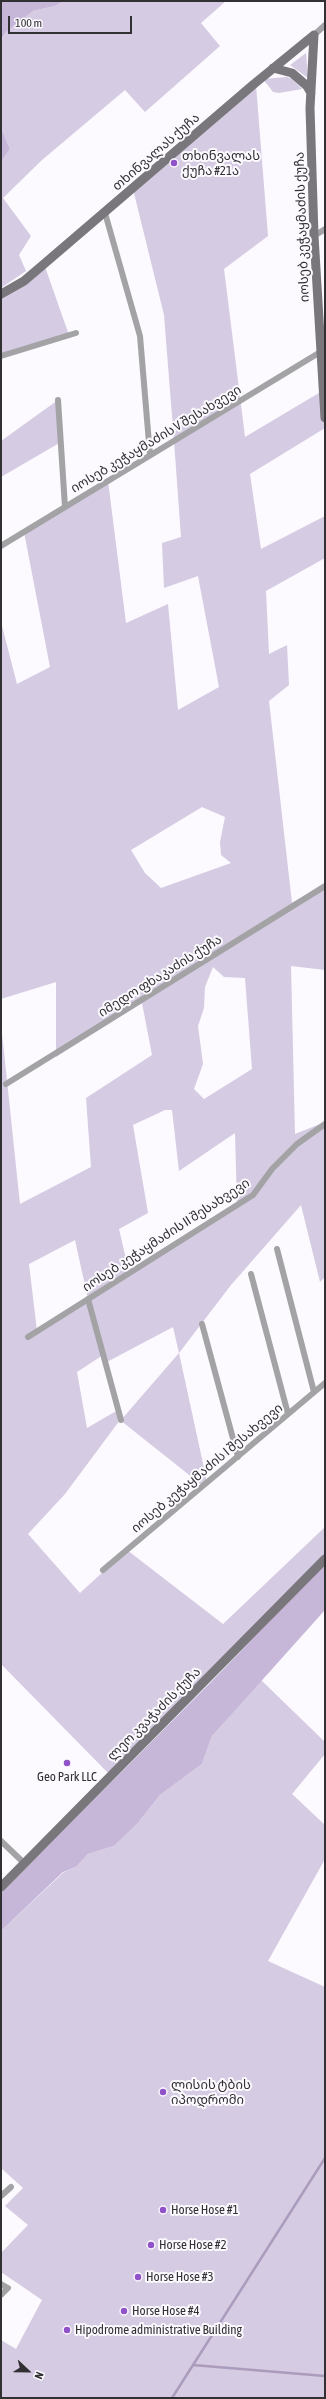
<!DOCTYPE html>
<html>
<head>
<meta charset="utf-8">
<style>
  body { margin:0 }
  #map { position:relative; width:326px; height:2399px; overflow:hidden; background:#fcf9ff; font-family:"Asap Condensed",sans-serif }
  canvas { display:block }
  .frame { position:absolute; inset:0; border:2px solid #313033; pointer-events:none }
  .north { position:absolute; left:8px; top:2351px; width:40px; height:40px; -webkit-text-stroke:3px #fcf9ff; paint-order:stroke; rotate:112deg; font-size:11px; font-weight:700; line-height:16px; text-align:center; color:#313033 }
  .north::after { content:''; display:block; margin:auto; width:14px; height:18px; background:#313033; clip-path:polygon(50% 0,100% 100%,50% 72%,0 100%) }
  .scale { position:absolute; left:8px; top:16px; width:124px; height:18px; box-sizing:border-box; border:2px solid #313033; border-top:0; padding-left:5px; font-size:12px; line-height:14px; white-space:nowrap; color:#313033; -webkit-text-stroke:3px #fcf9ff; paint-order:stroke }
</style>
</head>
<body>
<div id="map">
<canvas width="326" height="2399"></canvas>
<div class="frame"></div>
<div class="north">N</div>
<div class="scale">100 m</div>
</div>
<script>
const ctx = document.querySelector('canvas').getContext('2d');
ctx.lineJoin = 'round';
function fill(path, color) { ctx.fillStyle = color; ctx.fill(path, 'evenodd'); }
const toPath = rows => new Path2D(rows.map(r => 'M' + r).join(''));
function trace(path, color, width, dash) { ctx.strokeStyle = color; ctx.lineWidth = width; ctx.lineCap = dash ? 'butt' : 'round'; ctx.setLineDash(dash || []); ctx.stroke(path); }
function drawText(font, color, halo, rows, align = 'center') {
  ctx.font = font + ' "Asap Condensed","Noto Sans Georgian",sans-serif'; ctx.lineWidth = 4; ctx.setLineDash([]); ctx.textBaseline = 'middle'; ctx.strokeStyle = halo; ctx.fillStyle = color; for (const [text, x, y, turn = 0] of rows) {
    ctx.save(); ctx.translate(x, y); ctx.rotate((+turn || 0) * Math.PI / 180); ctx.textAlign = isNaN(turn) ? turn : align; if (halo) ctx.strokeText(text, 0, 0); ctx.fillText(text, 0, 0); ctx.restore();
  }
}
const green = toPath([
  [64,1,226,1,201,23,220,46,145,112,125,90,42,160,3,198,31,236,19,255,26,271,1,288,1,162,10,149,1,128,1,41,6,32,33,11,55,6],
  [306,53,308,78,290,65],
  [287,77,292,79,302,89,279,93,273,92,263,79],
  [256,85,268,236,224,269,245,437,324,390,325,428,250,474,261,549,325,516,325,558,266,591,269,654,287,645,289,685,269,701,292,903,325,885,325,970,291,966,295,1134,325,1122,325,1277,320,1282,301,1205,231,1285,179,1353,207,1482,203,1486,120,1420,65,1494,28,1534,80,1593,127,1550,223,1624,325,1527,325,1559,111,1776,1,1664,1,1024,20,1204,91,1167,86,1098,152,1055,142,1003,56,1057,56,982,1,999,1,622,17,684,50,667,24,532,108,481,126,623,168,604,178,710,219,687,198,576,164,588,162,543,181,537,174,441,164,315,133,189],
  [202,807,225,817,220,842,221,855,231,863,161,888,145,873,131,850],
  [213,967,224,977,245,978,252,1069,204,1099,194,1089,203,1064,198,1026,204,1008,205,987],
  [165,1110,172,1110,179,1171,235,1133,237,1205,129,1272,119,1229,148,1213,133,1125],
  [75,1240,88,1299,37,1331,29,1264],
  [173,1327,179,1353,121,1420,118,1410,87,1428,77,1372,103,1355,105,1363],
  [44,264,69,335,1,356,1,294],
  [58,400,61,442,1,477,1,441],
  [261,1680,325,1742,325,1754,292,1794,325,1825,325,1859,268,1961,325,1987,325,2398,1,2398,1,2340,16,2349,42,2300,1,2272,1,2253,28,2225,5,2206,23,2188,1,2168,1,1931,64,1872,76,1867,88,1854,114,1846,137,1824,160,1795,202,1764,212,1736]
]);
const forest = toPath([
  [1,1,64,1,55,6,33,11,6,32,1,40],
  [1,128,10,149,1,162],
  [325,1564,325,1610,212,1736,202,1764,160,1795,137,1824,114,1846,88,1854,76,1867,63,1872,1,1931,1,1893,211,1682]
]);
const stream = toPath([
  [193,2365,325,2376],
  [172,2398,325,2158]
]);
const street = toPath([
  [314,35,325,25],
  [105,213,140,336,150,455],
  [314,236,325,229],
  [1,356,76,333],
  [58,400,65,507],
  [1,546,322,351],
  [6,1084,325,886],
  [277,1249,314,1392],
  [251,1274,288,1414],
  [88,1299,121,1420],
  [202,1324,238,1457],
  [28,1337,253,1195,272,1169,297,1144,325,1124],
  [103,1570,325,1383],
  [1,1841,24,1863],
  [1,2196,11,2187],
  [1,2284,8,2288,1,2295]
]);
const secondary = toPath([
  [314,35,310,108,314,236,325,418],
  [273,68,292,73,307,86,311,93],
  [1,294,24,281,44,264,254,84,314,35],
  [1,1887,325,1559]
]);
const markers = [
  [174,163,4,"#9052c8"],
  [67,1763,4,"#9052c8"],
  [163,2092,4,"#9052c8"],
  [163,2210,4,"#9052c8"],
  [151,2245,4,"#9052c8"],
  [138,2277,4,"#9052c8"],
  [124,2311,4,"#9052c8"],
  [67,2330,4,"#9052c8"]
];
const streetNames = [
  ["თხინვალას ქუჩა",156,152,-41],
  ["იოსებ კეჭაყმაძის ქუჩა",302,227,-92],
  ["იოსებ კეჭაყმაძის V შესახვევი",156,439,-31],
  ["იმედო ფხაკაძის ქუჩა",160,976,-32],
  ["იოსებ კეჭაყმაძის II შესახვევი",166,1235,-33],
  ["იოსებ კეჭაყმაძის I შესახვევი",207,1468,-40],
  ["ლეო კვაჭაძის ქუჩა",154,1714,-45]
];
const poiNames = [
  ["თხინვალას",182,156],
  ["ქუჩა #21ა",182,171],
  ["Geo Park LLC",67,1777,"center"],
  ["ლისის ტბის",171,2085],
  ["იპოდრომი",171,2100],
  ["Horse Hose #1",171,2210],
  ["Horse Hose #2",159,2245],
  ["Horse Hose #3",146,2277],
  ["Horse Hose #4",132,2311],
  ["Hipodrome administrative Building",75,2330]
];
fill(green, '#d5cbe2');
fill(forest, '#c6b7d9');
trace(stream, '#ab9cbd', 2.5);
trace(street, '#a3a2a5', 6);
trace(secondary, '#79777c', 9);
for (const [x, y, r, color] of markers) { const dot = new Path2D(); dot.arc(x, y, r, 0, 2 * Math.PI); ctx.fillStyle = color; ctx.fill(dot); trace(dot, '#fcf9ff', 1.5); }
drawText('13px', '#313033', '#fcf9ff', streetNames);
drawText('13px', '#313033', '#fcf9ff', poiNames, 'left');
</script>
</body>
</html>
